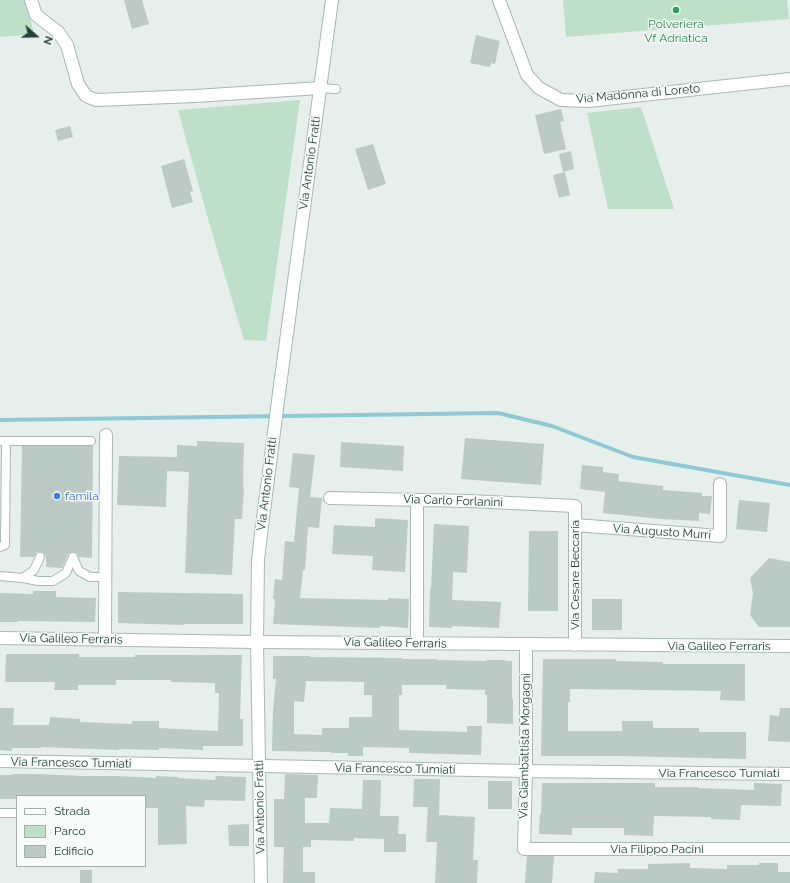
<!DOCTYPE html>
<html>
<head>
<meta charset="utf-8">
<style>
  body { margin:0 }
  #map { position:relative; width:790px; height:883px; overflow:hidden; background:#e6efeb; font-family:Raleway,sans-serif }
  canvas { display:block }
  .legend { position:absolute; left:16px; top:795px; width:130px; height:72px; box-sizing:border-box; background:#f7fbf9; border:1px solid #a3b1ad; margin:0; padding:5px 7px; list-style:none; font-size:12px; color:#24423a }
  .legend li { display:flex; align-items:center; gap:8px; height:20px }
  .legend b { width:20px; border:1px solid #a3b1ad }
  .north { position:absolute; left:16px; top:16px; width:40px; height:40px; -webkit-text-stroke:3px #f7fbf9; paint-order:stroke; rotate:110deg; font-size:11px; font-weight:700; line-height:16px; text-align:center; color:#24423a }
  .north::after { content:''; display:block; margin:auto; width:14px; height:18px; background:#24423a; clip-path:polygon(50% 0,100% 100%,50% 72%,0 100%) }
</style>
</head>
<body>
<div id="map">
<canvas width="790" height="883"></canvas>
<ul class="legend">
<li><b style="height:5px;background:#fff"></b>Strada</li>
<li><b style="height:11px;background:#bfe0c8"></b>Parco</li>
<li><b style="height:11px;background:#bbcac4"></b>Edificio</li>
</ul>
<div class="north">N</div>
</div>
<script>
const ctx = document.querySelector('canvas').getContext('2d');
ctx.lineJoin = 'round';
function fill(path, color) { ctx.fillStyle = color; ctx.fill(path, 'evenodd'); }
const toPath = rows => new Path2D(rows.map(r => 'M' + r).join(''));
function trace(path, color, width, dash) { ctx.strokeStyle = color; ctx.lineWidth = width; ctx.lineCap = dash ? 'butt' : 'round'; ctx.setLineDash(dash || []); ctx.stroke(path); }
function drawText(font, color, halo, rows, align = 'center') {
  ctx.font = font + ' Raleway,sans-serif'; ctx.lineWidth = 3; ctx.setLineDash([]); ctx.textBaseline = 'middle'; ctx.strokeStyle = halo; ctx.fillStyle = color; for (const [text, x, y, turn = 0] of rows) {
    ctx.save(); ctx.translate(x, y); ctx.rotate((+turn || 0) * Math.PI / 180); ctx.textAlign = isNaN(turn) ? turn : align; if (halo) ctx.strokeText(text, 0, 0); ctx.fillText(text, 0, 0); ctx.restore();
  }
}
const green = toPath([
  [0,0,26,0,34,34,0,37],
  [563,0,787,0,789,19,566,37],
  [300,100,266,341,244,340,210,226,178,110],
  [641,107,674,209,608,209,587,113]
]);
const stream = toPath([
  [0,420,498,413,552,426,633,457,790,485]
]);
const building = toPath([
  [124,0,142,0,149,24,132,29],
  [476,35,500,41,495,64,491,63,490,67,470,63],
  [561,109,564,121,560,122,566,149,544,154,535,115],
  [70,126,73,137,58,141,55,130],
  [373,144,386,184,368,190,355,149],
  [571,151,574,169,563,172,559,154],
  [184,159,193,191,190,192,193,202,172,208,161,166],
  [565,172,570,195,559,198,553,175],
  [465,438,544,444,541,485,461,479],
  [197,441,244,443,243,487,244,487,242,519,235,519,232,575,185,573,189,472,167,471,166,507,117,505,119,456,177,457,177,445,197,446],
  [341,442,404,446,403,471,340,467],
  [22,446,93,446,92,558,79,557,77,553,72,552,68,554,62,568,46,567,46,557,44,554,42,552,37,552,34,557,20,557],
  [293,453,315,455,310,497,322,498,319,528,308,527,305,570,303,570,300,598,388,600,388,598,409,599,408,628,381,626,380,628,273,624,275,599,273,599,275,579,282,580,285,541,294,542,299,488,289,487],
  [582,465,603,467,603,472,619,474,618,481,663,486,663,490,702,493,702,496,712,496,710,514,699,513,699,521,660,519,603,513,605,492,580,489],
  [739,500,770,503,767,532,736,529],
  [375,518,408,520,405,572,372,570,373,556,332,554,334,525,375,527],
  [434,524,469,526,467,573,453,572,452,600,501,602,499,628,452,626,452,628,429,627,430,589,431,589],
  [529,531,558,531,558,611,528,611],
  [769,558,790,562,790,627,759,627,750,615,753,593,750,578],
  [33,591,56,591,56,597,96,598,95,622,18,621,18,622,0,622,0,593,33,594],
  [118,592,243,594,243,624,184,624,184,625,118,623],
  [592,599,622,599,622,630,592,630],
  [6,654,79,654,79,657,135,657,135,655,242,655,240,719,243,719,243,746,203,746,203,750,159,748,159,750,119,749,119,750,41,747,41,748,12,748,12,751,0,750,0,708,14,708,13,725,49,725,50,717,80,719,80,722,132,724,132,721,159,721,159,728,218,731,219,693,215,693,215,683,171,682,171,680,116,680,116,685,78,685,78,690,54,690,55,682,5,682],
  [273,656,310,656,310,657,402,658,402,659,437,659,437,660,486,661,486,660,505,660,505,661,512,661,512,699,513,699,513,724,487,723,487,695,485,695,485,690,446,689,446,685,402,685,402,695,399,695,399,730,467,732,467,726,482,726,481,755,409,753,409,748,363,747,363,756,348,756,348,753,331,753,331,752,272,751,273,711,276,679,273,679],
  [306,681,364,682,364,695,372,695,372,717,349,717,349,728,322,728,322,735,294,734,294,701,304,702],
  [543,659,616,659,616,661,663,662,663,664,745,664,745,701,720,700,721,691,570,689,570,702,568,702,568,731,622,731,622,721,653,721,653,728,699,728,699,732,746,732,746,759,622,756,541,756],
  [780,708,790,708,790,742,768,741,770,715,779,716],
  [12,774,38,774,82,776,117,776,156,778,156,776,178,777,178,778,215,780,216,776,246,777,245,801,205,800,204,807,186,806,187,844,158,845,158,808,145,808,145,796,17,796,17,799,0,799,0,775,12,775],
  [285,774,318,775,317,798,305,798,305,823,329,823,330,808,362,809,363,780,381,780,380,816,399,816,398,834,406,834,406,852,384,852,384,839,354,838,354,841,311,840,311,847,303,847,303,872,315,872,315,883,283,883,284,847,274,847,274,799,284,799],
  [414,779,440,779,439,815,475,817,473,860,478,860,477,883,435,883,437,842,426,842,428,807,413,807],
  [488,781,512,781,512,809,488,809],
  [542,783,655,783,655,787,698,787,698,788,754,790,754,783,782,784,781,806,741,805,740,820,711,819,711,817,654,816,653,836,624,835,624,828,572,828,572,835,539,834,540,814,541,814],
  [249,824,249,846,229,846,228,825],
  [527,856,554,856,552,883,525,883],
  [690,863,690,868,727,869,727,865,759,865,759,863,778,863,778,872,790,872,790,883,594,883,595,872,618,873,617,869,648,869,648,864],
  [80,870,92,870,92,883,80,883]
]);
const service = toPath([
  [320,88,336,89],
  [0,441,91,441],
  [0,547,5,545,6,441],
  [73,557,79,571,90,577,105,577],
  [0,576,23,578,38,581,53,581,66,573,73,557],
  [23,578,34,570,40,557],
  [0,813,17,813]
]);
const minor = toPath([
  [31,0,36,15,58,32,67,45,78,84,86,96,96,100,195,96,320,88],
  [499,0,527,75,539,88,561,100,588,101,790,79],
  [330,498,468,501,575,506,575,645],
  [575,525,720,536,720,484],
  [0,638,257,642,790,646],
  [105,639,106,435],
  [417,643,417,500],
  [526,644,526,771,524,849,790,849],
  [0,761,526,771,790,774]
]);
const tertiary = toPath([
  [261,883,257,642,258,560,261,534,279,393,332,0]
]);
const markers = [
  [676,10,4,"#2e9e5b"],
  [57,496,4,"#3f7fe0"]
];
const leisureNames = [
  ["Polveriera",676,24],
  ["Vf Adriatica",676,38]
];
const streetNames = [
  ["Via Madonna di Loreto",638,94,-5],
  ["Via Antonio Fratti",310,163,-82],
  ["Via Antonio Fratti",267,484,-83],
  ["Via Carlo Forlanini",453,501,2],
  ["Via Augusto Murri",662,532,4],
  ["Via Cesare Beccaria",575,575,-90],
  ["Via Galileo Ferraris",71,639,1],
  ["Via Galileo Ferraris",395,643,1],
  ["Via Galileo Ferraris",719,646],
  ["Via Giambattista Morgagni",525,746,-89],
  ["Via Francesco Tumiati",71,763,1],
  ["Via Francesco Tumiati",395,769,1],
  ["Via Francesco Tumiati",719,773],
  ["Via Antonio Fratti",260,807,-91],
  ["Via Filippo Pacini",657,849]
];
const shopNames = [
  ["famila",65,496]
];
fill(green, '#bfe0c8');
trace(stream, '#8ec9d4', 4);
fill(building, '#bbcac4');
trace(service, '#a8b8b2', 10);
trace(minor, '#a8b8b2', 14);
trace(tertiary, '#a8b8b2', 14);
trace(service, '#fff', 8);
trace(minor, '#fff', 12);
trace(tertiary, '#fff', 12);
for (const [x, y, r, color] of markers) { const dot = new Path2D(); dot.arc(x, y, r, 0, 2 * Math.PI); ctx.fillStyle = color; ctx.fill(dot); trace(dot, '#f7fbf9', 1.5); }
drawText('12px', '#27864d', '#f7fbf9', leisureNames);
drawText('12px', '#24423a', '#f7fbf9', streetNames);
drawText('12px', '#366cbe', '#f7fbf9', shopNames, 'left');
</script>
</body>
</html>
